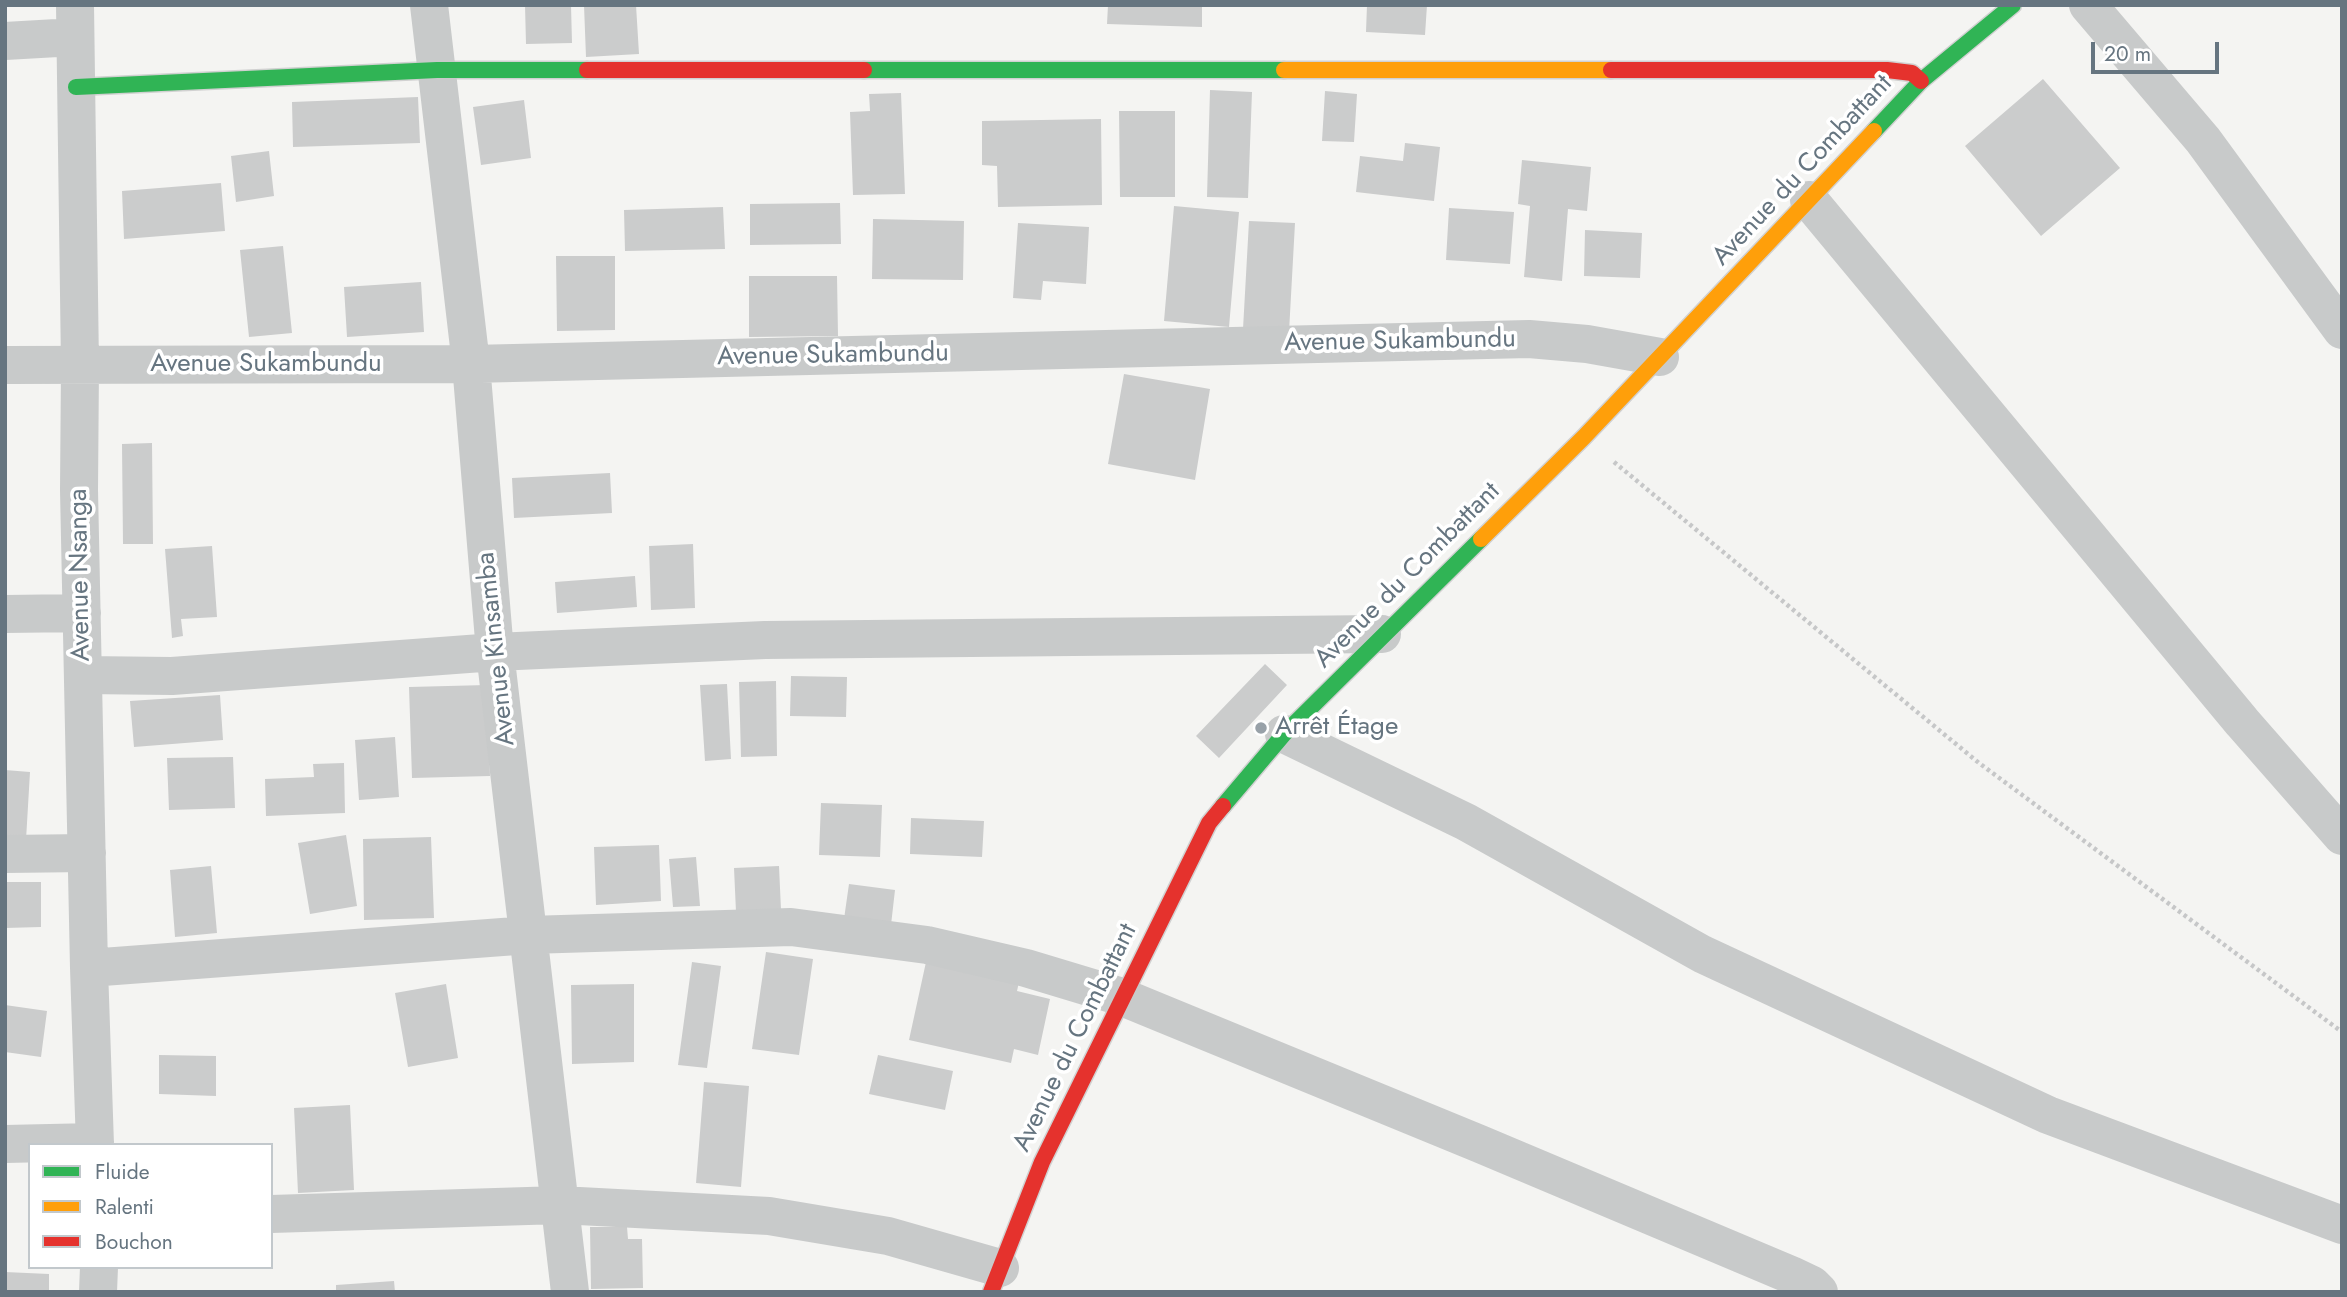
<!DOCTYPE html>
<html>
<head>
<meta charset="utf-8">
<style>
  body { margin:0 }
  #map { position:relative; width:2347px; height:1297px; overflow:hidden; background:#f4f4f2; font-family:Jost,sans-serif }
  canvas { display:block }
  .frame { position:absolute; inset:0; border:7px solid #667580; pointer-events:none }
  .legend { position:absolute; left:28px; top:1143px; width:245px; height:126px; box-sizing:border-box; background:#fff; border:2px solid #c2c8cc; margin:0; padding:9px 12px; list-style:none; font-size:21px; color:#667580 }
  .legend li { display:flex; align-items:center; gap:14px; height:35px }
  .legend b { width:35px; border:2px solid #c2c8cc }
  .scale { position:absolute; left:2091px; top:42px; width:128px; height:32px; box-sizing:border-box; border:4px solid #667580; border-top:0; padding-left:9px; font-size:21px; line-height:24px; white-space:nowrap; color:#667580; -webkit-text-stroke:5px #fff; paint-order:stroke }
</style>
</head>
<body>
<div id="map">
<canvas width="2347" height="1297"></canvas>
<div class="frame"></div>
<ul class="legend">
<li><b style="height:9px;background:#30b455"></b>Fluide</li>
<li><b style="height:9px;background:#ff9f0a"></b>Ralenti</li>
<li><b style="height:9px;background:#e5322d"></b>Bouchon</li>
</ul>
<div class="scale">20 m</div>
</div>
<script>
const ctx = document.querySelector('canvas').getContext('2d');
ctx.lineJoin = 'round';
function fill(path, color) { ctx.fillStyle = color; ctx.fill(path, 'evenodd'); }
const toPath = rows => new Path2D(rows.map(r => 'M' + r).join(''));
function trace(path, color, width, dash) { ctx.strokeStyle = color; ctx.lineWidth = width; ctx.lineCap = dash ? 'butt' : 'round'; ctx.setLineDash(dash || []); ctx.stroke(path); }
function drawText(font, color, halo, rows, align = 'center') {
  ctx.font = font + ' Jost,sans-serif'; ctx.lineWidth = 7; ctx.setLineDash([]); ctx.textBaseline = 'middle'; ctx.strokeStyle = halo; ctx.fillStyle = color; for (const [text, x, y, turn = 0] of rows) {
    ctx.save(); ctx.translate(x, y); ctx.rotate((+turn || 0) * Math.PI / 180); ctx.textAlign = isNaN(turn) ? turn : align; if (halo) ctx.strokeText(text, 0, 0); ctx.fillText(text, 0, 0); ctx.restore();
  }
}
const building = toPath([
  [525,5,571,5,572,43,526,44],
  [584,5,636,5,639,54,586,57],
  [1108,5,1202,5,1202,27,1107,24],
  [1367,5,1427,5,1425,35,1366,32],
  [2043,79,2120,168,2041,236,1965,146],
  [1210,90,1252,92,1248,198,1207,197],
  [1325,91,1357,94,1354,142,1322,141],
  [901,93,905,194,853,195,850,112,870,111,869,94],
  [418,97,420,143,293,147,292,102],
  [524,100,531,158,481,165,473,107],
  [1119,111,1175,111,1175,197,1120,197],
  [1101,119,1102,205,998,207,997,166,982,165,982,121],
  [1405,143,1440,147,1434,201,1356,192,1360,156,1403,161],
  [269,151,274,196,236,202,231,156],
  [1522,160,1591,167,1587,211,1568,209,1562,281,1524,277,1530,206,1518,204],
  [221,183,225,231,124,239,122,191],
  [840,203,841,244,750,245,750,204],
  [1174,206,1239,212,1229,327,1164,321],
  [723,207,725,249,625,251,624,210],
  [1449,208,1514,212,1510,264,1446,260],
  [873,219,964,221,963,280,872,279],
  [1249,221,1295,223,1289,332,1243,329],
  [1018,223,1089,227,1086,284,1043,281,1041,300,1013,298],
  [1585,230,1642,233,1640,278,1584,276],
  [283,246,292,333,249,337,240,250],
  [556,256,615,256,615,330,557,331],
  [749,276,837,276,838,336,749,337],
  [421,282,424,332,347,337,344,287],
  [1124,374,1210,389,1195,480,1108,464],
  [152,443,153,544,123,544,122,444],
  [610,473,612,513,514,518,512,478],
  [693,544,695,608,651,610,649,546],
  [212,546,217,617,181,619,183,636,172,638,165,549],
  [635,576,637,607,557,613,555,582],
  [1265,664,1287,685,1219,758,1196,736],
  [791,676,847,677,846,717,790,716],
  [776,681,777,756,741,757,739,682],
  [727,684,731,759,705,761,700,685],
  [487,685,490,776,412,778,409,687],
  [220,695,223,740,134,747,130,701],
  [395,737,399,797,359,800,355,740],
  [233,757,235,808,169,810,167,758],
  [344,763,345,813,266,816,265,779,314,777,313,764],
  [5,770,30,772,26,840,5,839],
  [821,803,882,805,880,857,819,855],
  [911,818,984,821,982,857,910,854],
  [346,835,357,906,310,914,298,843],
  [431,837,434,918,364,920,363,839],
  [659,845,661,901,596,905,594,847],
  [696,857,700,906,673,907,669,859],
  [211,866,217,933,175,937,170,870],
  [779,866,781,910,736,912,734,868],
  [5,882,41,882,41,927,5,928],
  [849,884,895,890,891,925,844,919],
  [766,952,813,959,799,1055,752,1049],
  [692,962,721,966,707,1068,678,1065],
  [926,962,1019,982,1017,991,1050,999,1038,1055,1014,1049,1011,1063,909,1040],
  [446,984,458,1058,408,1067,395,993],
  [634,984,634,1062,572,1064,571,985],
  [5,1005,47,1011,41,1057,5,1052],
  [159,1055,216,1056,216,1096,159,1094],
  [878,1055,953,1071,945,1110,869,1094],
  [704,1082,749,1086,741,1187,696,1183],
  [350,1105,354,1190,298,1193,294,1108],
  [590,1227,627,1227,628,1239,642,1239,643,1288,591,1289],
  [5,1272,49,1274,49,1292,5,1292],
  [394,1281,395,1292,336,1292,336,1285]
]);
const path = toPath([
  [1614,462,1979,763,2342,1032]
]);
const street = toPath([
  [75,5,80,366,79,490,89,968,95,1145],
  [429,5,471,364,495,652,570,1292],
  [2088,5,2203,140,2342,330],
  [5,41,75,37],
  [1809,200,2242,722,2342,836],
  [5,365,471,364,1529,339,1587,344,1660,357],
  [5,614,82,613],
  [83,675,172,676,495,652,765,640,1382,634],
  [1284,734,1466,822,1702,954,2048,1115,2342,1225],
  [5,854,87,853],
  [89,968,529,935,791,927,927,945,1026,968,1122,997,1480,1144,1791,1275,1812,1285,1819,1292],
  [5,1144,95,1142],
  [271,1214,560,1205,769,1216,888,1236,1000,1268],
  [98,1292,99,1267]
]);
const fast = toPath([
  [864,70,1284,70],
  [76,87,437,70,587,70],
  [1874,131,1921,81,2013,5],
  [1223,806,1284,734,1481,539]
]);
const slow = toPath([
  [1284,70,1611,70],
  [1481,539,1584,437,1874,131]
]);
const jam = toPath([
  [587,70,864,70],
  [1611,70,1887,70,1912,73,1921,81],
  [991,1292,1042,1162,1209,823,1223,806]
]);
const markers = [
  [1261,728,7,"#98a1a8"]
];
const streetNames = [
  ["Avenue du Combattant",1803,171,-47],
  ["Avenue Sukambundu",1400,342,-1],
  ["Avenue Sukambundu",833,356,-1],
  ["Avenue Sukambundu",266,365],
  ["Avenue Nsanga",81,575,-91],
  ["Avenue du Combattant",1408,576,-45],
  ["Avenue Kinsamba",497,649,-96],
  ["Avenue du Combattant",1076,1038,-64]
];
const poiNames = [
  ["Arrêt Étage",1275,728]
];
fill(building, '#cbcccc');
trace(fast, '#d1d1d1', 19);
trace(slow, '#d1d1d1', 19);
trace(jam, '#d1d1d1', 19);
trace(path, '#c6c7c8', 4.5, [3.5, 3.5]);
trace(street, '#c8caca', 38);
trace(fast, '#30b455', 16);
trace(slow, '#ff9f0a', 16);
trace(jam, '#e5322d', 16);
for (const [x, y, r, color] of markers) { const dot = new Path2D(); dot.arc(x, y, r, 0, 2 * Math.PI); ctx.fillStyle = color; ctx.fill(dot); trace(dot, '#fff', 2.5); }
drawText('26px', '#667580', '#fff', streetNames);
drawText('26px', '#667580', '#fff', poiNames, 'left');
</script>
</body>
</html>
